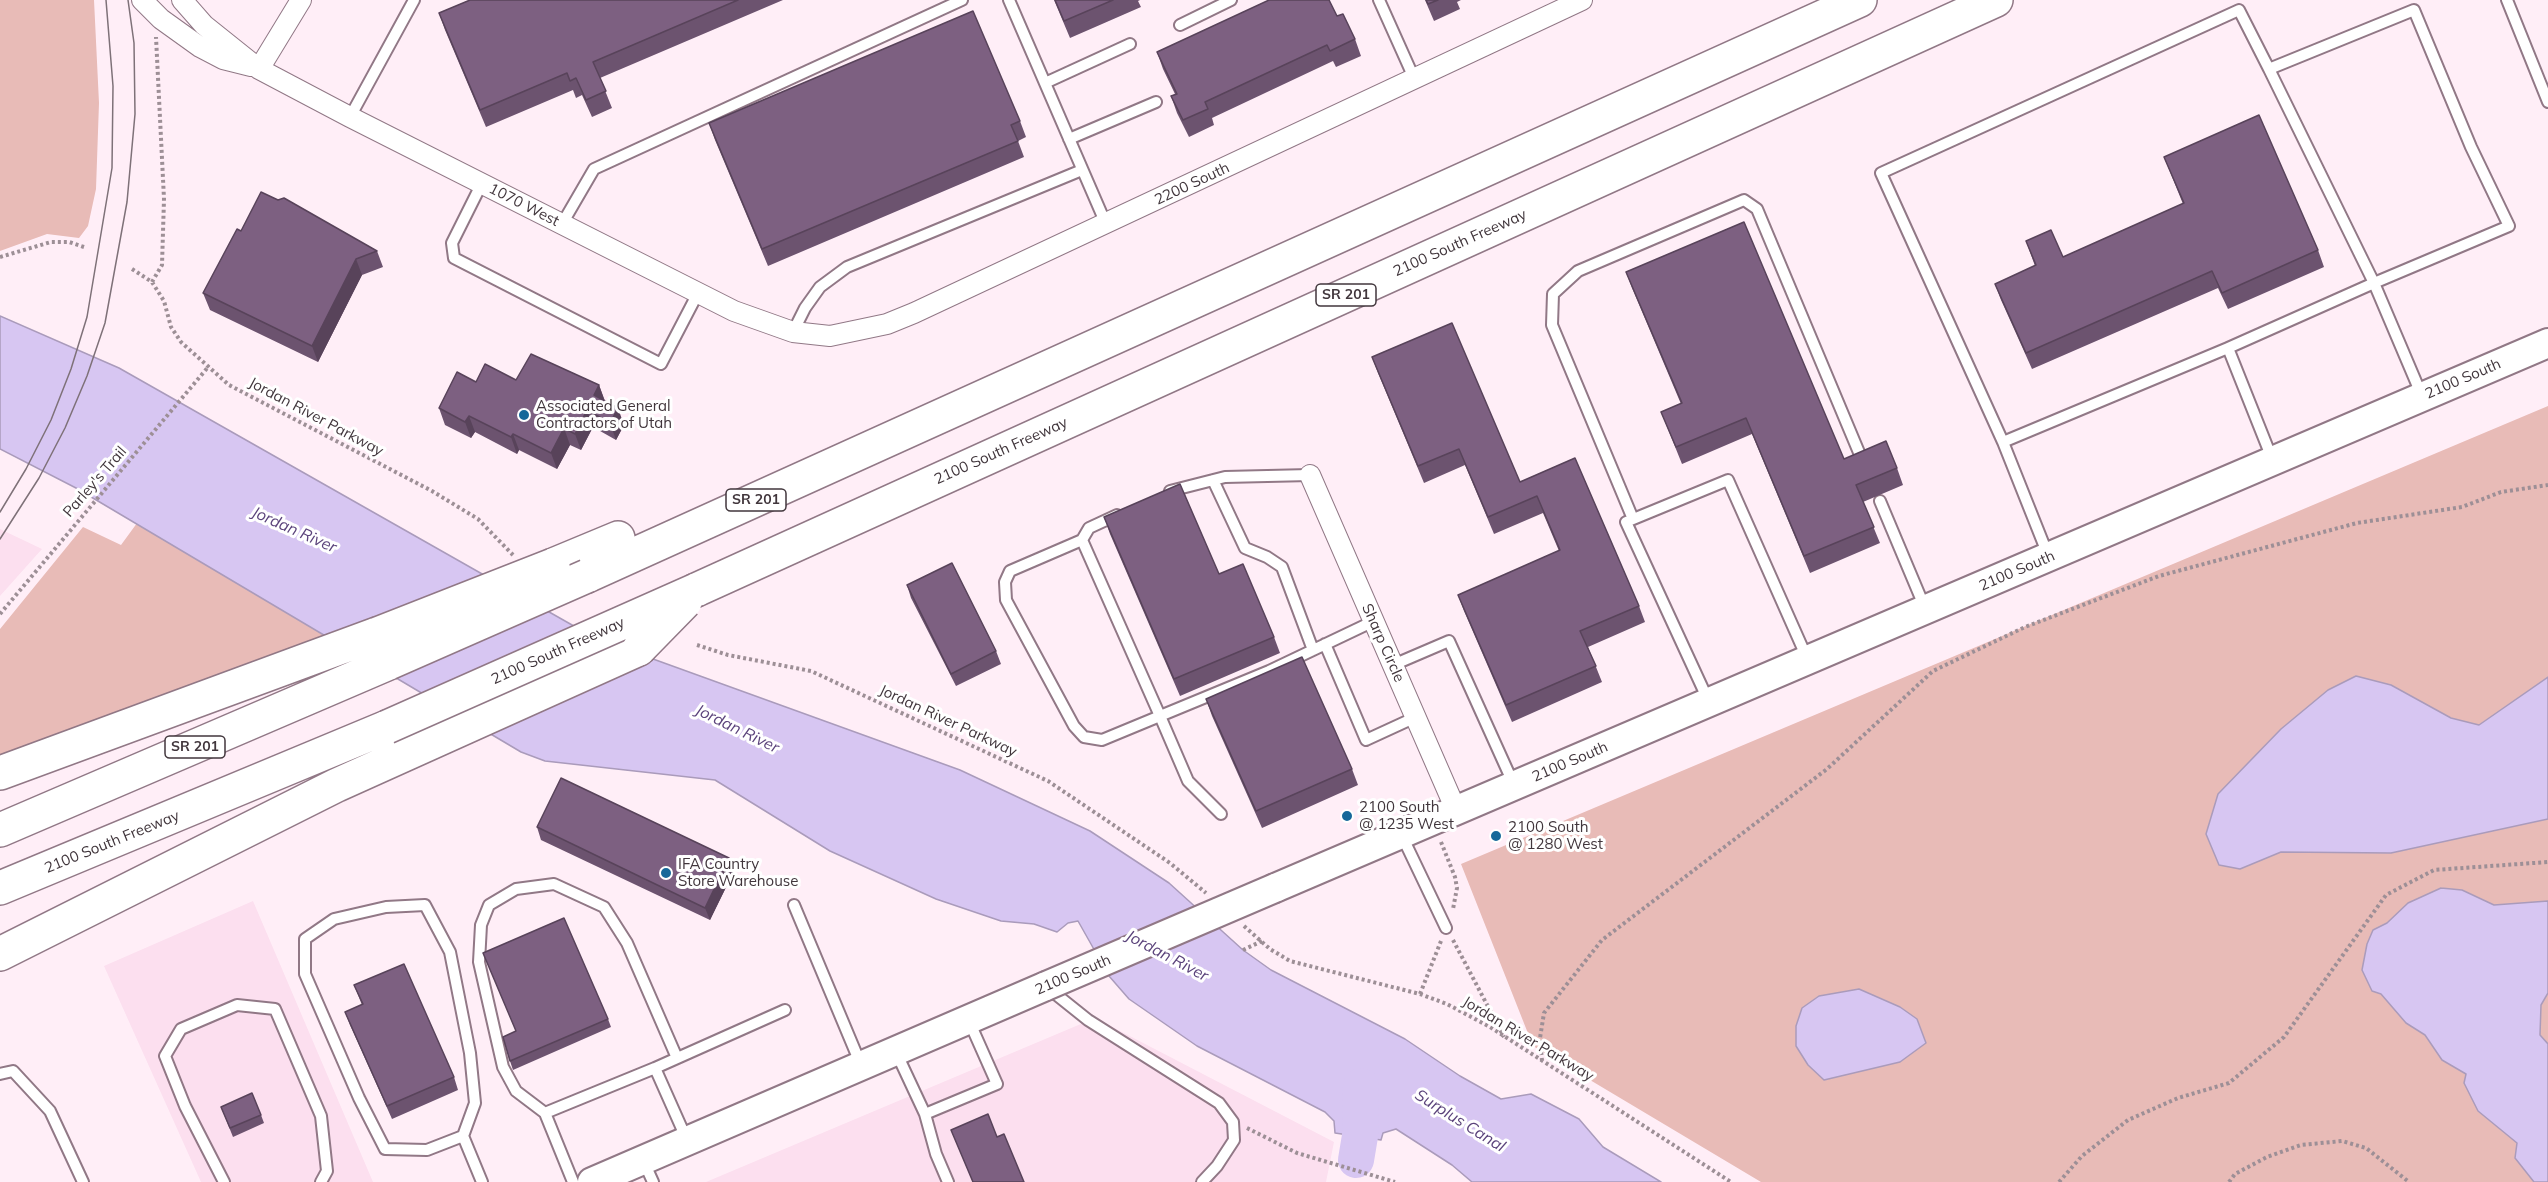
<!DOCTYPE html>
<html>
<head>
<meta charset="utf-8">
<style>
  body { margin:0 }
  canvas { display:block; background:#ffeef7 }
</style>
</head>
<body>
<canvas width="2548" height="1182"></canvas>
<script>
const ctx = document.querySelector('canvas').getContext('2d');
ctx.lineJoin = 'round';
function fill(path, color) { ctx.fillStyle = color; ctx.fill(path, 'evenodd'); }
const toPath = rows => new Path2D(rows.map(r => 'M' + r).join(''));
function trace(path, color, width, dash) { ctx.strokeStyle = color; ctx.lineWidth = width; ctx.lineCap = dash ? 'butt' : 'round'; ctx.setLineDash(dash || []); ctx.stroke(path); }
function drawText(font, color, halo, rows, align = 'center') {
  ctx.font = font + ' Mulish,sans-serif'; ctx.lineWidth = 6; ctx.setLineDash([]); ctx.textBaseline = 'middle'; ctx.strokeStyle = halo; ctx.fillStyle = color; for (const [text, x, y, turn = 0] of rows) {
    ctx.save(); ctx.translate(x, y); ctx.rotate((+turn || 0) * Math.PI / 180); ctx.textAlign = isNaN(turn) ? turn : align; if (halo) ctx.strokeText(text, 0, 0); ctx.fillText(text, 0, 0); ctx.restore();
  }
}
const built = toPath([
  [0,529,42,549,0,596],
  [253,901,373,1182,201,1182,104,966],
  [1095,1018,1334,1142,1326,1182,706,1182]
]);
const green = toPath([
  [0,0,94,0,99,103,96,189,88,226,79,238,47,234,0,251],
  [2548,406,2548,1182,1761,1182,1533,1046,1461,864],
  [140,519,367,622,0,757,0,629,83,527,121,545]
]);
const water = toPath([
  [0,316,119,368,595,638,960,770,1090,831,1169,883,1243,950,1271,970,1405,1039,1460,1076,1501,1099,1531,1094,1579,1119,1603,1147,1661,1182,1472,1182,1452,1165,1396,1129,1383,1133,1381,1140,1335,1133,1334,1121,1325,1112,1197,1046,1129,999,1109,976,1078,921,1068,923,1057,932,1034,924,1001,921,936,899,830,851,715,780,545,761,521,752,76,488,0,449,0,316],
  [2356,676,2391,685,2451,718,2479,725,2548,677,2548,819,2391,853,2281,852,2240,869,2219,865,2206,834,2218,794,2281,729,2328,690,2356,676],
  [2441,888,2462,890,2494,905,2548,901,2548,993,2541,1005,2540,1035,2548,1044,2548,1182,2534,1182,2515,1158,2517,1143,2478,1111,2464,1083,2466,1074,2442,1060,2425,1035,2406,1023,2381,994,2372,991,2362,970,2367,944,2373,930,2387,923,2408,903,2441,888],
  [1859,989,1900,1007,1917,1019,1926,1043,1900,1062,1824,1080,1808,1065,1796,1046,1796,1026,1802,1008,1819,996,1859,989]
]);
const river = toPath([
  [1356,1160,1360,1136,1361,1086]
]);
const path = toPath([
  [0,257,51,242,69,242,84,247],
  [132,269,152,282,164,301,171,327,181,342,229,385,432,491,478,519,513,555],
  [152,282,162,265,164,199,156,37],
  [0,614,209,366],
  [697,645,728,655,811,671,1048,781,1170,863,1206,893],
  [1441,842,1455,877,1457,888,1453,909],
  [1244,926,1270,949,1290,961,1420,994,1447,1004,1490,1027,1731,1182],
  [1453,940,1504,1037],
  [1243,950,1262,941],
  [1420,994,1441,941],
  [1542,1061,1540,1038,1544,1013,1602,940,1827,769,1933,671,2025,627,2159,576,2357,523,2462,507,2501,492,2548,485],
  [1247,1128,1297,1153,1395,1182],
  [2059,1182,2082,1156,2128,1120,2178,1098,2229,1083,2284,1037,2386,895,2434,870,2548,862],
  [2229,1182,2235,1174,2267,1157,2301,1145,2342,1141,2366,1148,2409,1182]
]);
const lane = toPath([
  [1009,0,1106,224],
  [1379,0,1414,78],
  [2507,0,2548,102],
  [1180,25,1231,0],
  [1045,83,1130,44],
  [350,117,414,0],
  [1069,139,1156,102],
  [482,183,452,243,454,258,661,364,698,293],
  [562,224,594,169,962,0],
  [793,332,805,308,820,287,847,267,1082,170],
  [2003,442,1881,173,2239,10,2269,69,2414,10,2471,147,2509,226,2374,283,2269,69],
  [2273,461,2228,348,2374,283,2422,396],
  [1213,480,1245,548,1267,557,1282,567,1313,650],
  [1170,491,1225,477,1310,475],
  [1880,501,1925,608],
  [1117,515,1089,528,1082,540,1160,716,1269,671,1374,621],
  [1633,519,1552,325,1553,294,1578,271,1744,200,1757,209,1863,462],
  [1082,540,1010,571,1005,582,1006,600,1074,726,1084,737,1102,740,1160,716,1188,781,1221,814],
  [2048,555,2003,442,2228,348],
  [1325,644,1366,740,1416,717],
  [1393,665,1449,641,1514,785],
  [1709,702,1626,522,1728,480,1807,658],
  [1402,836,1446,928],
  [794,905,861,1065],
  [1048,988,1088,1020,1219,1103,1233,1122,1234,1140,1217,1166,1202,1182],
  [896,1052,925,1114,936,1154,948,1182],
  [0,1074,13,1071,50,1111,83,1182],
  [545,1113,516,1091,503,1067,479,962,481,925,489,905,516,889,554,884,604,907,627,943,677,1058],
  [925,1114,997,1084,969,1021],
  [463,1136,427,1150,385,1149,359,1098,305,974,305,939,334,919,386,907,425,905,450,952,470,1053,475,1103,463,1136,482,1182],
  [687,1140,655,1068,785,1010],
  [643,1160,653,1182],
  [224,1182,185,1106,165,1056,181,1029,237,1005,275,1009,321,1116,327,1171,321,1182],
  [573,1182,545,1113,655,1068]
]);
const street = toPath([
  [142,0,161,19,200,47,223,59,251,66],
  [182,0,204,25,259,69,350,117,734,311,793,332,830,336,887,324,914,313,1582,0],
  [259,69,301,0],
  [1310,475,1456,810]
]);
const secondary = toPath([
  [1275,888,2548,343],
  [592,1182,1046,986]
]);
const highway = toPath([
  [553,565,618,538],
  [587,576,1860,0],
  [696,590,1996,0],
  [0,773,377,634],
  [0,830,389,663],
  [0,888,387,727],
  [0,954,337,785,639,649]
]);
const tram = toPath([
  [0,512,26,469,51,420,71,369,87,317,112,168,113,86,106,0],
  [0,539,39,478,65,428,87,376,105,323,127,202,135,114,134,43,128,0]
]);
const secondaryBridge = toPath([
  [1046,986,1275,888]
]);
const highwayBridge = toPath([
  [377,634,553,565],
  [639,649,685,602],
  [389,663,587,576],
  [387,727,696,590]
]);
const wall = toPath([
  [470,0,783,0,600,78,612,108,592,117,582,95,576,98,573,90,486,127,445,30,439,13],
  [1054,0,1140,0,1138,1,1141,7,1070,38],
  [1425,0,1461,0,1457,2,1460,9,1434,21],
  [1337,16,1355,39,1361,56,1336,67,1333,61,1212,118,1214,125,1189,137,1177,113,1171,96,1175,94,1163,69,1157,52],
  [1020,121,1026,137,1018,141,1024,157,768,266,715,140,709,123],
  [2164,157,2318,250,2324,267,2228,309,2218,288,2032,369,2001,300,1995,284,2035,266,2026,241,2063,257,2183,204],
  [241,231,377,251,383,267,362,275,318,362,210,310,203,293],
  [1626,272,1844,459,1897,468,1903,485,1863,502,1880,543,1810,573,1752,434,1682,464,1661,412,1681,404,1632,288],
  [1372,357,1520,482,1575,458,1639,606,1645,622,1588,647,1602,682,1512,722,1464,611,1458,595,1559,551,1543,513,1494,534,1465,465,1424,483,1378,373],
  [516,380,599,385,605,401,624,425,616,440,593,427,581,450,570,445,557,469,519,450,517,454,475,432,471,438,445,425,439,408,476,382],
  [1104,517,1219,574,1274,637,1280,653,1180,696,1110,534],
  [907,585,996,651,1001,664,956,686,911,598],
  [1206,699,1352,769,1358,785,1262,828,1212,716],
  [537,827,734,871,710,920,541,840],
  [354,985,454,1077,458,1090,392,1119,350,1025,345,1012,362,1005],
  [608,1019,611,1027,513,1070,510,1061],
  [221,1107,261,1115,264,1123,233,1137],
  [951,1130,1024,1182,973,1182]
]);
const shadedWall = toPath([
  [356,259,362,275,318,362,312,346],
  [599,385,605,402,594,395],
  [618,408,624,425,616,440,610,423],
  [587,410,593,427,581,450,575,434],
  [469,416,475,432,471,438,465,422],
  [564,428,570,445,557,469,551,453],
  [513,434,519,450,517,454,511,437],
  [729,858,734,871,710,920,705,908]
]);
const building = toPath([
  [470,0,738,0,593,62,606,91,586,100,576,78,570,81,567,73,480,110,439,13,470,0],
  [1055,0,1113,0,1064,21,1055,0],
  [1269,0,1329,0,1337,16,1343,14,1355,39,1330,51,1327,45,1205,102,1208,109,1183,120,1171,96,1177,94,1157,52,1269,0],
  [1426,0,1438,0,1428,4,1426,0],
  [973,11,1020,121,1011,125,1018,141,762,249,709,123,973,11],
  [2259,115,2318,250,2222,293,2212,271,2026,353,1995,284,2036,265,2026,241,2051,230,2063,257,2184,203,2164,157,2259,115],
  [261,192,278,200,284,198,377,251,356,259,312,346,203,293,237,229,241,231,261,192],
  [1744,222,1844,459,1886,441,1897,468,1856,485,1874,527,1804,556,1746,418,1676,447,1661,412,1682,403,1626,272,1744,222],
  [1452,323,1520,482,1575,458,1639,606,1580,631,1596,666,1506,705,1458,595,1560,550,1537,496,1488,517,1459,449,1418,466,1372,357,1452,323],
  [531,354,599,385,594,395,618,408,610,423,587,410,575,434,564,428,551,453,513,434,511,437,469,416,465,422,439,408,457,372,476,382,485,364,516,380,531,354],
  [1180,484,1219,574,1243,564,1274,637,1174,679,1104,517,1180,484],
  [952,563,996,651,951,674,907,585,952,563],
  [1302,657,1352,769,1256,811,1206,699,1302,657],
  [561,778,729,858,705,908,537,827,561,778],
  [564,918,608,1019,510,1061,503,1037,516,1031,483,953,564,918],
  [404,964,454,1077,387,1106,345,1012,363,1004,354,985,404,964],
  [252,1093,261,1115,230,1128,221,1107,252,1093],
  [988,1114,997,1137,1004,1134,1024,1182,973,1182,951,1130,988,1114]
]);
const markers = [
  [524,415,6,"#16689a"],
  [1347,816,6,"#16689a"],
  [1496,836,6,"#16689a"],
  [666,873,6,"#16689a"]
];
const shields = [
  [1346,295,60],
  [756,500,60],
  [195,747,60]
];
const shieldNames = [
  ["SR 201",1346,295],
  ["SR 201",756,500],
  ["SR 201",195,747]
];
const streetNames = [
  ["2200 South",1192,184,-25],
  ["1070 West",524,205,27],
  ["2100 South Freeway",1460,243,-24],
  ["2100 South",2463,379,-23],
  ["Jordan River Parkway",316,417,28],
  ["2100 South Freeway",1001,451,-24],
  ["Parley's Trail",95,482,-49],
  ["2100 South",2017,571,-23],
  ["Sharp Circle",1383,643,66],
  ["2100 South Freeway",558,651,-24],
  ["Jordan River Parkway",948,721,25],
  ["2100 South",1570,762,-23],
  ["2100 South Freeway",112,842,-22],
  ["2100 South",1073,975,-23],
  ["Jordan River Parkway",1528,1039,31]
];
const poiNames = [
  ["Associated General",536,406],
  ["Contractors of Utah",536,423],
  ["2100 South",1359,807],
  ["@ 1235 West",1359,824],
  ["2100 South",1508,827],
  ["@ 1280 West",1508,844],
  ["IFA Country",678,864],
  ["Store Warehouse",678,881]
];
const waterNames = [
  ["Jordan River",294,530,24],
  ["Jordan River",737,729,26],
  ["Jordan River",1167,956,28],
  ["Surplus Canal",1460,1121,32]
];
fill(built, '#fcdfef');
fill(green, '#e8bbb7');
fill(water, '#d7c6f2');
trace(water, '#aa9bbb', 1.5);
trace(river, '#d7c6f2', 36);
trace(lane, '#917886', 14);
trace(street, '#917886', 22);
trace(secondary, '#917886', 32);
trace(highway, '#917886', 36);
trace(path, '#9d8f96', 4, [3, 3]);
trace(lane, '#fff', 10);
trace(street, '#fff', 20);
trace(secondary, '#fff', 28);
trace(highway, '#fff', 33);
trace(tram, '#7e7178', 1.5);
trace(secondaryBridge, '#917886', 32, []);
trace(highwayBridge, '#917886', 36, []);
trace(secondaryBridge, '#fff', 28);
trace(highwayBridge, '#fff', 33);
fill(wall, '#6c536f');
fill(shadedWall, '#58435a');
fill(building, '#7d6081');
trace(building, '#58435a', 1.5);
for (const [x, y, r, color] of markers) { const dot = new Path2D(); dot.arc(x, y, r, 0, 2 * Math.PI); ctx.fillStyle = color; ctx.fill(dot); trace(dot, '#fff', 2); }
for (const [x, y, w] of shields) { const box = new Path2D(); box.roundRect(x - w / 2, y - 11, w, 22, 4.5); ctx.fillStyle = '#fff'; ctx.fill(box); trace(box, '#41363c', 1.5); }
drawText('bold 14px', '#41363c', null, shieldNames);
drawText('15px', '#41363c', '#fff', streetNames);
drawText('15px', '#41363c', '#fff', poiNames, 'left');
drawText('italic 16px', '#5b437b', '#fff', waterNames);
</script>
</body>
</html>
